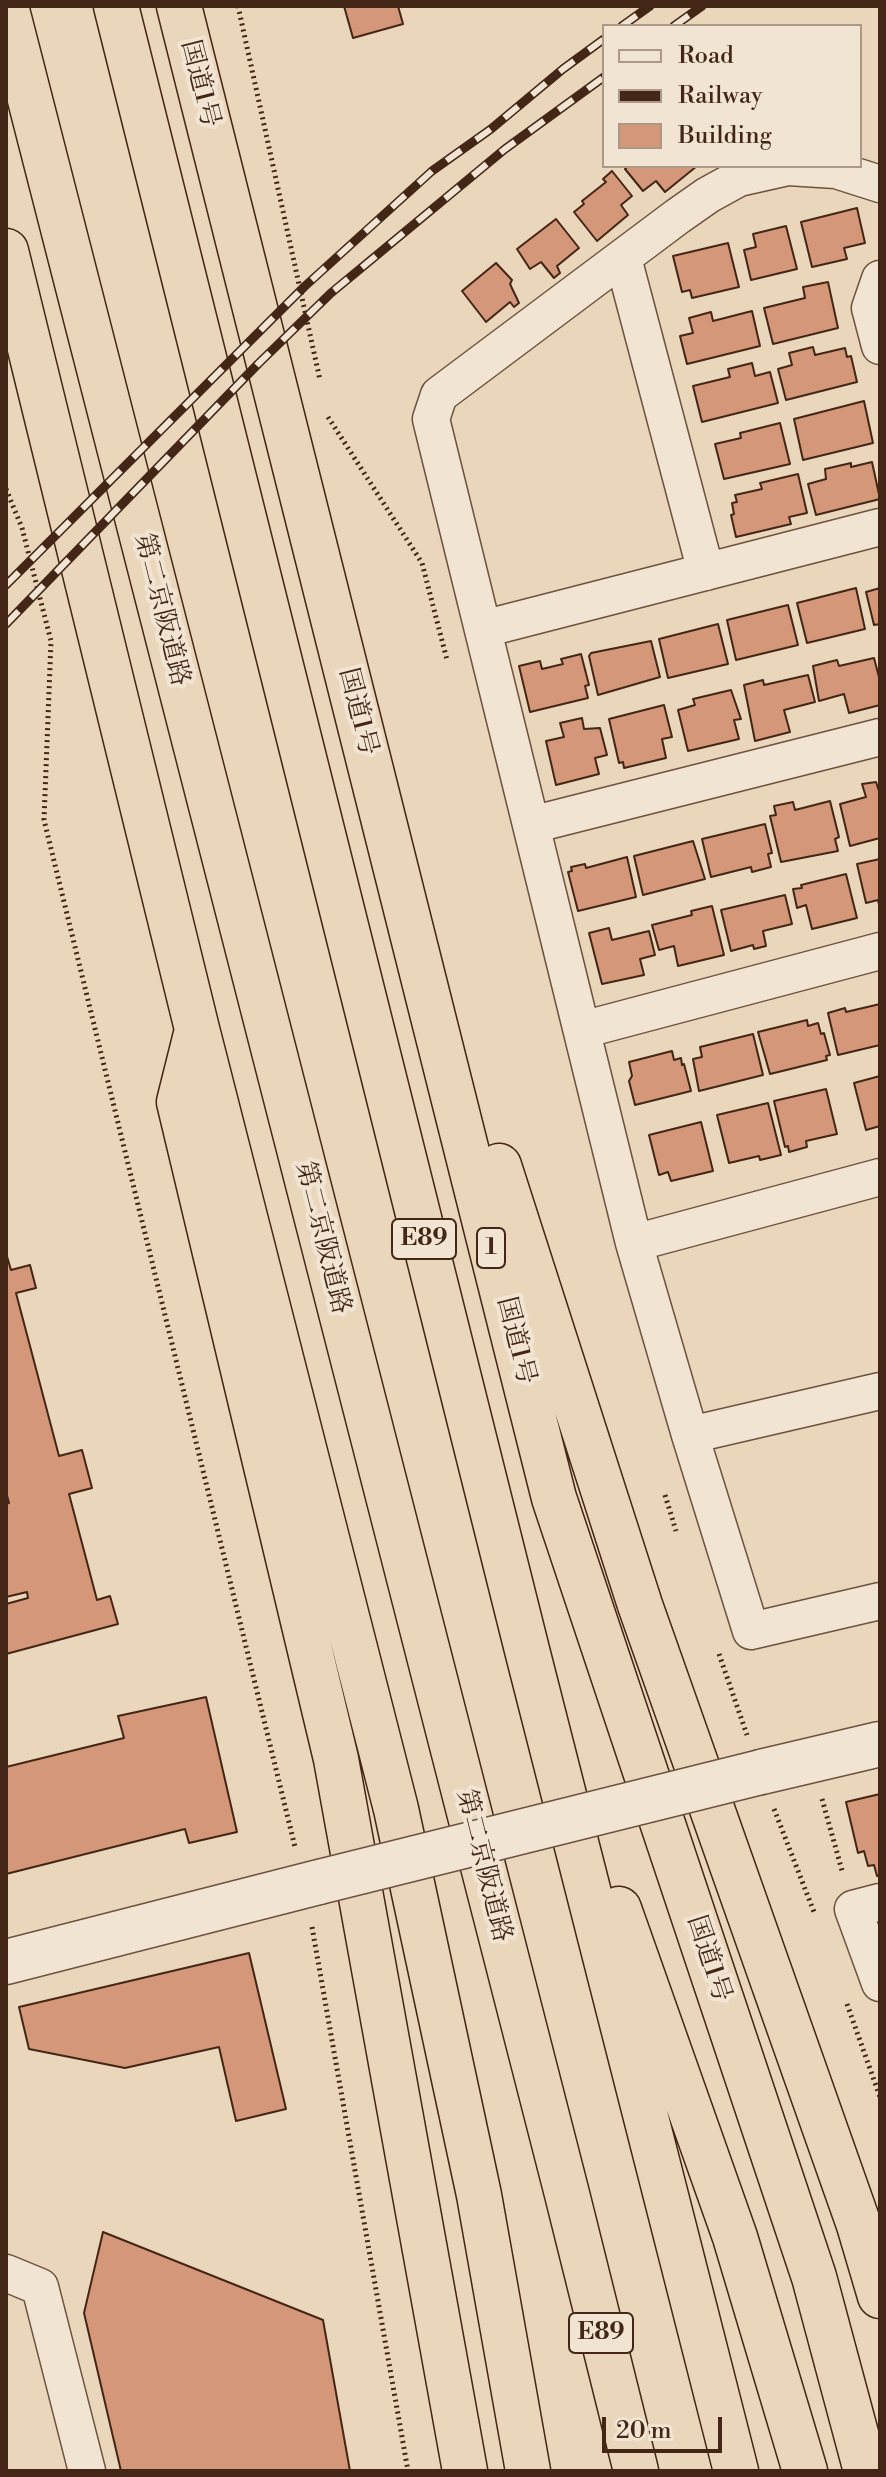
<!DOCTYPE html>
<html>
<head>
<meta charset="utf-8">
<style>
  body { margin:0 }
  #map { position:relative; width:886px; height:2477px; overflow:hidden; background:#ead6ba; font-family:"Libre Bodoni",serif }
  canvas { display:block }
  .frame { position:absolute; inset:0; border:8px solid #432616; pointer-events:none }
  .legend { position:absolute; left:602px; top:24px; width:260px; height:144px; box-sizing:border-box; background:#f1e4d2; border:2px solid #ab9887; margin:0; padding:10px 14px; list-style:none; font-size:24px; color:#432616 }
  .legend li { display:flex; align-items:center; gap:16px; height:40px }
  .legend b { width:40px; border:2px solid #ab9887 }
  .scale { position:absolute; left:602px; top:2417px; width:120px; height:36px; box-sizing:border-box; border:4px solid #432616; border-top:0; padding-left:10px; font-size:24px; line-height:28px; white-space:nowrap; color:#432616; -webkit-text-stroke:6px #f1e4d2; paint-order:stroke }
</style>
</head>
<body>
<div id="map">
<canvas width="886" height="2477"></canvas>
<div class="frame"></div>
<ul class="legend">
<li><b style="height:10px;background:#f1e4d2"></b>Road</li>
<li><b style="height:10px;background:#432616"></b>Railway</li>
<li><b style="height:22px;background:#d49779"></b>Building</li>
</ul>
<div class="scale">20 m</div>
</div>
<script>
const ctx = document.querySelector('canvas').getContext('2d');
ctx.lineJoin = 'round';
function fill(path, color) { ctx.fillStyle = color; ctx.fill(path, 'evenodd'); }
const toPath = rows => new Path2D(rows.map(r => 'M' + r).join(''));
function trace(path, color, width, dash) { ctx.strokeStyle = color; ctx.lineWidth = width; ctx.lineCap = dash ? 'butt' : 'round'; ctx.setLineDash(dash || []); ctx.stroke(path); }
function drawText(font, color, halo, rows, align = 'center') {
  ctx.font = font + ' "Libre Bodoni","Noto Serif JP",serif'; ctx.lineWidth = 8; ctx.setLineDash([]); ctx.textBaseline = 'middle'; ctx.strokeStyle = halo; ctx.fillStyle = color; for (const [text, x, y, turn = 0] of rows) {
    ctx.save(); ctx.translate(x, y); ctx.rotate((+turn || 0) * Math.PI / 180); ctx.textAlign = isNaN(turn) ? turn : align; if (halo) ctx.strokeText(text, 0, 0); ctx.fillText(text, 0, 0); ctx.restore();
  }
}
const building = toPath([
  [344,6,398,6,403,24,353,38,344,6],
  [628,166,697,166,665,192,656,181,643,191,625,169,628,166],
  [612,171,632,196,621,205,628,215,597,241,574,212,584,204,582,201,606,182,603,179,612,171],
  [857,208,865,243,844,248,847,259,812,267,801,222,857,208],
  [556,219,579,248,557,266,560,273,554,278,541,262,530,269,517,249,556,219],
  [786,226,797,269,751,280,744,250,756,247,753,234,786,226],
  [728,243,739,287,692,298,690,290,682,292,673,256,728,243],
  [496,263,512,280,510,284,519,303,514,307,510,302,486,322,462,291,496,263],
  [828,282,838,328,773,344,764,308,805,298,803,287,828,282],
  [752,311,760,346,687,364,680,336,693,333,689,318,711,312,713,321,752,311],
  [813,347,815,355,845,348,847,357,851,356,857,382,786,400,778,369,792,365,789,353,813,347],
  [752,363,755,376,770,372,778,403,702,422,693,386,730,377,728,369,752,363],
  [864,401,873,443,803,460,794,419,864,401],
  [780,423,790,464,724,479,715,444,741,438,740,433,780,423],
  [872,462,880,499,816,515,808,484,826,479,825,469,851,463,851,467,872,462],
  [798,474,807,513,789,517,791,524,736,537,731,515,734,514,732,503,737,502,735,495,762,489,760,483,798,474],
  [856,588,865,629,807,643,797,603,856,588],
  [880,588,880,624,874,625,866,592,880,588],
  [788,605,798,645,736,660,727,620,788,605],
  [718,624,728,664,668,678,659,639,718,624],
  [651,641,660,677,598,695,589,656,591,653,651,641],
  [581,654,589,685,585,686,588,698,530,712,519,666,540,661,542,669,563,664,561,659,581,654],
  [874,658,880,681,880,705,849,713,844,694,819,701,813,666,837,660,839,666,874,658],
  [808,675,815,702,784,710,790,732,755,741,744,685,763,680,764,685,808,675],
  [731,690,741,719,734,720,739,739,688,751,678,710,695,705,693,699,731,690],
  [664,705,672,737,662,739,666,758,624,768,623,762,619,763,609,719,664,705],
  [582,718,584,729,600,728,607,755,595,758,599,774,556,785,546,741,564,737,560,723,582,718],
  [876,782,880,794,880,838,850,846,840,804,866,797,862,784,876,782],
  [830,801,839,837,835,839,838,851,781,862,770,816,776,815,774,806,793,802,795,810,830,801],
  [765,824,772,853,768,854,771,867,752,872,751,867,711,877,702,839,765,824],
  [693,841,705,879,643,895,634,856,693,841],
  [627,857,636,897,578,911,568,872,572,871,571,867,585,864,586,868,627,857],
  [880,859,880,909,878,900,866,903,857,864,880,859],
  [846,874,857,918,812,929,806,905,797,908,793,889,802,888,801,885,846,874],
  [785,895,792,924,763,931,766,946,754,949,753,945,731,951,721,910,785,895],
  [712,906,724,955,678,966,674,946,659,950,652,925,692,915,691,911,712,906],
  [609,928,612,940,649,931,655,955,640,959,644,975,602,984,589,933,609,928],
  [880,1004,880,1045,838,1055,828,1013,845,1008,846,1012,880,1004],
  [807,1020,808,1026,818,1023,821,1034,824,1033,830,1055,826,1056,827,1060,770,1074,758,1032,807,1020],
  [753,1034,763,1075,699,1091,693,1059,702,1057,700,1047,753,1034],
  [672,1051,674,1060,681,1058,682,1065,684,1064,691,1091,635,1105,629,1081,632,1076,629,1062,672,1051],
  [880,1076,880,1126,866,1130,854,1083,880,1076],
  [826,1089,837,1134,806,1141,807,1147,789,1152,788,1146,785,1147,774,1101,826,1089],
  [768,1103,781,1155,760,1160,759,1156,729,1163,717,1115,768,1103],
  [701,1122,713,1171,671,1181,668,1172,659,1175,649,1135,701,1122],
  [6,1253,11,1270,30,1265,36,1288,16,1293,59,1456,82,1450,92,1488,69,1494,97,1600,110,1596,118,1624,6,1654,6,1604,28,1598,27,1592,6,1597,6,1504,9,1503,6,1492,6,1253],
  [206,1697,237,1832,189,1843,185,1829,6,1874,6,1767,124,1738,118,1716,206,1697],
  [880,1794,880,1876,877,1876,874,1865,868,1866,864,1851,858,1853,846,1802,880,1794],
  [249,1953,286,2109,236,2121,219,2047,125,2068,29,2049,19,2007,249,1953],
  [103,2232,323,2320,350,2471,121,2471,84,2313,103,2232]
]);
const path = toPath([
  [238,6,320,380],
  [328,417,422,563,447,660],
  [6,489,22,528,51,641,44,820,295,1847],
  [665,1495,676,1531],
  [719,1654,747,1735],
  [822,1799,843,1874],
  [774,1809,814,1912],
  [312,1927,408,2471],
  [847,2004,880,2097]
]);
const minor = toPath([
  [880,184,836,170,788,167,739,178,708,195,678,216,439,395,431,419,634,1243,690,1435,751,1631,880,1601],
  [623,258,706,572],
  [880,279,870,308,880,346],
  [483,629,880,527],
  [531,825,880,737],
  [582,1030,880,951],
  [634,1243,880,1177],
  [690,1435,880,1391],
  [880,1902,853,1909,880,1983],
  [6,2273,40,2287,87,2471]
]);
const tertiary = toPath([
  [761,1772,880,1744],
  [6,1962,319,1882]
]);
const trunk = toPath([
  [179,6,554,1498,814,2277,866,2471],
  [6,251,197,1029,396,1809,479,2195,528,2471],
  [196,1034,179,1102,336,1759,465,2471],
  [499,1166,640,1605,859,2225,880,2296]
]);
const motorway = toPath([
  [6,6,567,2194,636,2471],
  [116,6,527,1650,736,2471],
  [619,1909,735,2237,805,2471]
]);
const rail = toPath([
  [622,26,650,6],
  [674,26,702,6],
  [6,585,304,287,432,171,491,129,563,69,604,39],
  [6,624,258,364,331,293,505,149,604,77]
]);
const tertiaryBridge = toPath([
  [319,1882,761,1772]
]);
const shields = [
  [424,1239,64],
  [491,1248,28],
  [601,2333,64]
];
const shieldNames = [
  ["E89",424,1239],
  ["1",491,1248],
  ["E89",601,2333]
];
const streetNames = [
  ["国道1号",199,84,76],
  ["第二京阪道路",161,610,76],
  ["国道1号",357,712,76],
  ["第二京阪道路",322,1238,76],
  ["国道1号",515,1341,76],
  ["第二京阪道路",483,1866,76],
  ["国道1号",708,1959,72]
];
fill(building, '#d49779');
trace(building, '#432616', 2);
trace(minor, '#6d523f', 39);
trace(tertiary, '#6d523f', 47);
trace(trunk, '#432616', 47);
trace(motorway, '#432616', 47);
trace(path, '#432616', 5, [2, 4]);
trace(minor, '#f1e4d2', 36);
trace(tertiary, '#f1e4d2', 44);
trace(trunk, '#ead6ba', 44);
trace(motorway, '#ead6ba', 44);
trace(rail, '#432616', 9);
trace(rail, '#f1e4d2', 6, [18]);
trace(tertiaryBridge, '#6d523f', 47, []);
trace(tertiaryBridge, '#f1e4d2', 44);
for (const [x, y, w] of shields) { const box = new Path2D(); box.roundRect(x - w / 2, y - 20, w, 40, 6); ctx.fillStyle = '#f1e4d2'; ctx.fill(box); trace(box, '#432616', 2); }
drawText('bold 24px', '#432616', null, shieldNames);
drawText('26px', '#432616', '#f1e4d2', streetNames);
</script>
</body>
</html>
